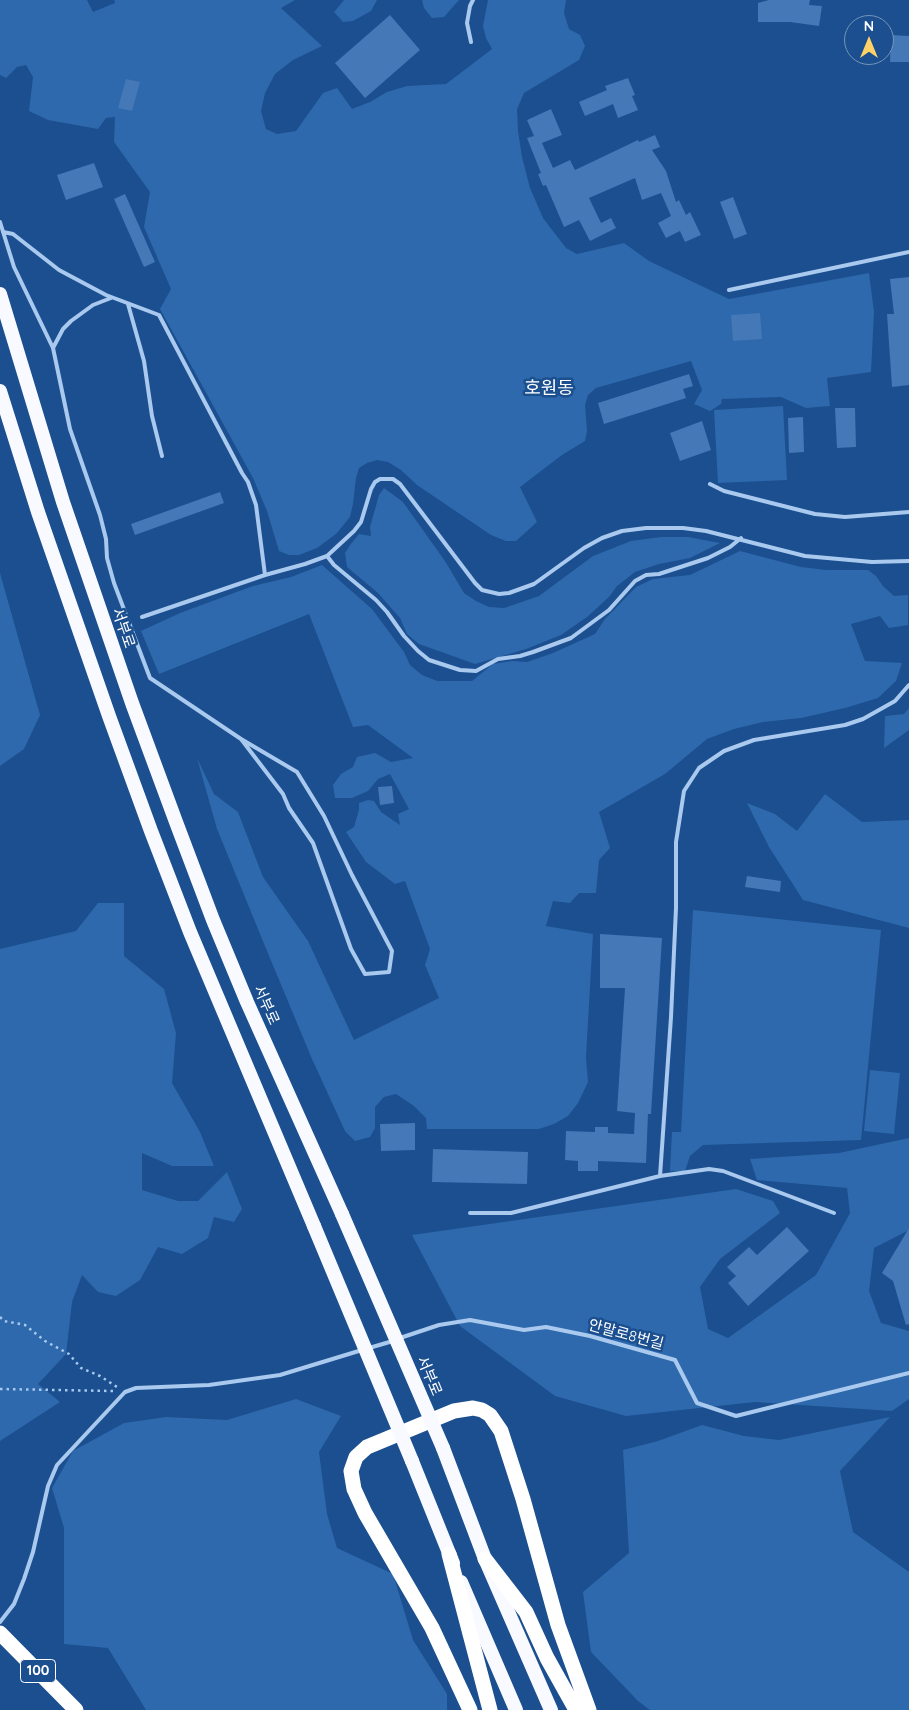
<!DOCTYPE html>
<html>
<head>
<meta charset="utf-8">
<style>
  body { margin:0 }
  #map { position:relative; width:909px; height:1710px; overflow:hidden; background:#1b4f8f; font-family:Quicksand,sans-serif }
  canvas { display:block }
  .north { position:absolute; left:844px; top:15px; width:50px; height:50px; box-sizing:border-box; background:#1b4f8f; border:1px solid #7695bc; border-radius:50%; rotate:0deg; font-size:14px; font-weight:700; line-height:20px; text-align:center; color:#fff }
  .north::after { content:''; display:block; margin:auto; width:18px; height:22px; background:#ffd166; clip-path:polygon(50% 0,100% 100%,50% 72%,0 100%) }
</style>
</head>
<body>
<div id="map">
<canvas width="909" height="1710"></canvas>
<div class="north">N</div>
</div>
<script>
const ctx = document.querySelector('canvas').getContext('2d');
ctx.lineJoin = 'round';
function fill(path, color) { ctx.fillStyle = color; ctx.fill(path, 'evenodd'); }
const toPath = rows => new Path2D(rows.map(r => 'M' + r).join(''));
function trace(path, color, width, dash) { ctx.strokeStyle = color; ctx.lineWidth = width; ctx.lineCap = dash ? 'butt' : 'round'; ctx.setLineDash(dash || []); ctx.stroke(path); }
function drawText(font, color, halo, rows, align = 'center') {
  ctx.font = font + ' Quicksand,"Noto Sans KR",sans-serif'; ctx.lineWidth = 5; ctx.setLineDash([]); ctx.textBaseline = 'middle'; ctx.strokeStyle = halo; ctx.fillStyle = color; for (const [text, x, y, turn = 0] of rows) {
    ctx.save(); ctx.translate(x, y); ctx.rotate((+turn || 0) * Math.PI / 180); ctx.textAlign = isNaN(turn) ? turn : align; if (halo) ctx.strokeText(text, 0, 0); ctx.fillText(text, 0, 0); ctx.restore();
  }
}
const green = toPath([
  [0,0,87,0,93,12,115,3,114,0,295,0,281,8,322,46,293,60,275,74,265,93,261,111,266,129,277,134,296,131,323,93,337,88,352,109,370,102,387,92,407,86,446,84,492,49,486,38,483,26,488,0,566,0,564,13,569,29,580,35,585,46,579,60,524,93,517,109,518,131,522,157,530,188,543,218,566,248,577,254,624,243,649,261,729,299,869,273,874,312,871,372,827,378,830,406,806,408,781,397,722,399,721,404,710,411,694,404,702,390,691,361,596,388,588,395,585,405,587,431,585,441,562,455,520,487,537,522,516,541,506,541,491,535,417,485,401,470,388,462,377,460,367,463,359,468,356,478,353,504,350,517,336,534,317,548,299,555,289,555,279,551,267,511,253,478,160,309,171,289,144,227,150,192,114,142,115,117,106,118,98,129,48,120,29,111,33,77,26,65,17,67,6,78,0,75],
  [344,0,377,0,371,11,353,21,343,22,334,12],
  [422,0,459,0,444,17,432,18,424,8],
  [783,406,787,480,718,483,714,410],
  [384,488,403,502,445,561,464,593,476,601,489,607,504,608,539,596,593,556,631,541,661,537,688,537,720,543,690,558,659,564,635,572,617,586,609,597,587,617,561,635,526,649,475,664,419,644,407,634,400,618,378,593,347,567,345,553,350,545,359,534,371,536,370,527,379,495],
  [740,551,801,567,826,570,868,570,876,576,883,586,894,596,908,595,908,625,889,628,880,616,851,624,865,661,902,663,896,681,878,698,845,708,801,718,763,722,734,729,707,739,665,774,599,812,610,848,599,860,596,893,579,893,570,903,553,901,546,926,593,934,586,1057,588,1082,578,1103,568,1116,554,1124,539,1129,427,1129,426,1118,414,1106,396,1094,384,1097,375,1107,375,1128,370,1137,355,1141,345,1131,312,1059,267,951,217,829,197,758,214,794,238,812,263,877,308,941,354,1040,439,998,425,965,430,949,405,881,395,884,366,862,346,832,354,827,359,810,359,803,368,800,374,801,381,812,400,825,398,814,409,809,390,774,378,779,368,791,352,798,335,798,333,785,341,774,353,767,357,757,375,753,391,762,413,758,368,725,353,727,309,614,159,674,141,631,180,613,253,586,291,577,322,565,372,609,404,652,410,665,422,675,437,681,472,681,493,664,512,661,527,662,553,653,595,634,605,619,636,587,653,579,690,575],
  [0,573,40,715,24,749,0,766],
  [909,708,909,730,884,748,885,716,904,714],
  [825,794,862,822,909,820,909,928,803,900,769,847,747,803,775,814,797,831],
  [98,903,124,903,124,956,164,989,176,1033,172,1083,200,1132,214,1166,172,1166,142,1153,142,1190,178,1201,198,1201,227,1172,242,1209,234,1222,214,1217,208,1238,182,1254,158,1247,140,1280,116,1296,98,1292,82,1275,72,1302,66,1354,38,1384,60,1402,0,1441,0,949,76,931],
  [693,910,881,930,861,1140,703,1145,690,1156,685,1171,670,1171,672,1132,681,1132],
  [870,1070,900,1073,894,1134,864,1131],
  [909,1138,909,1230,874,1248,869,1291,881,1323,909,1331,909,1399,892,1411,755,1402,626,1416,555,1396,460,1326,412,1235,736,1189,773,1201,780,1213,720,1259,700,1287,708,1329,728,1338,816,1275,850,1213,847,1188,757,1180,750,1159,839,1153],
  [296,1399,341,1416,319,1452,327,1514,337,1548,393,1574,413,1640,447,1694,447,1710,146,1710,108,1648,64,1644,64,1528,52,1488,73,1451,124,1423,166,1417,227,1420],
  [890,1417,840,1471,853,1532,909,1572,909,1710,650,1710,638,1701,591,1652,583,1592,629,1553,623,1450,658,1441,702,1425,744,1436,779,1440]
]);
const building = toPath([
  [769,0,810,0,809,5,822,6,819,26,790,22,758,22,758,3],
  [390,15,420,50,365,98,335,63],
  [891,35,909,36,909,62,890,62],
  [628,78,635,95,632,96,638,110,618,118,613,104,585,116,579,102,607,90,605,86],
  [126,79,140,82,132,111,118,108],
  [551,109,562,135,542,143,553,168,570,160,575,170,638,140,639,142,655,135,660,147,652,150,666,171,676,202,679,200,686,215,690,212,701,235,685,242,680,231,666,238,658,223,671,216,661,193,642,200,635,178,589,198,601,223,611,218,616,228,590,241,579,220,564,227,546,185,543,186,538,174,541,173,527,138,534,136,527,120],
  [94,163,103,187,66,200,57,175],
  [125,194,155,262,144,267,114,199],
  [733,197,747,234,734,239,720,202],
  [909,277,909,385,892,387,887,314,894,314,890,279],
  [760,313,762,339,733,341,731,315],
  [689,374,693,386,683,389,686,398,604,424,598,403],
  [835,408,855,408,856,447,837,448],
  [803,417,804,452,789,453,788,418],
  [702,421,711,450,680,461,670,433],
  [220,492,224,503,135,535,131,524],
  [392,786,394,803,380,805,378,787],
  [747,876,781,881,780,892,745,887],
  [600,934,662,938,651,1114,648,1114,646,1163,598,1161,598,1171,578,1171,578,1161,565,1160,566,1131,595,1132,595,1127,608,1127,608,1133,634,1134,635,1113,617,1111,625,988,600,988],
  [415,1123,415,1150,381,1151,380,1124],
  [433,1149,528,1152,527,1184,432,1182],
  [787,1227,809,1251,748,1306,728,1283,736,1276,727,1267,749,1247,757,1255],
  [909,1228,909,1324,906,1325,893,1281,882,1273]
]);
const path = toPath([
  [0,1317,4,1321,25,1325,45,1341,69,1354,81,1368,100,1376,117,1387],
  [0,1389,113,1391]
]);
const service = toPath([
  [471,42,467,23,470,6,473,0],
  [0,222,14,267,53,348,70,429,100,515,106,539,107,558,114,583,150,678,241,739,283,794,289,808,313,843,351,949,365,974,389,972,392,951,352,875,324,816,297,772,241,739],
  [3,232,13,234,59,270,106,295,159,315,242,473,248,482,256,505,265,575],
  [729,290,909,252],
  [128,304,144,361,152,416,162,456],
  [53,348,63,329,71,321,93,305,111,298],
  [710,484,724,491,815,514,845,517,909,512],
  [327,556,334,565,376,600,387,612,404,636,418,651,429,660,460,670,476,671,498,659,520,656,533,652,571,638,609,610,635,581,646,575,659,574,708,558,730,547,741,538],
  [142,617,265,575,305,564,327,556,354,531,361,522,371,489,375,482,380,479,393,479,400,484,475,583,482,590,499,594,509,593,534,584,584,548,602,538,622,531,646,528,683,528,706,531,805,556,872,562,909,561],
  [660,1176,671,1017,676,908,676,842,684,791,699,768,724,751,754,740,845,725,863,719,895,701,909,685],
  [470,1213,511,1213,660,1176,709,1169,723,1171,834,1213],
  [400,1338,439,1325,470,1320,524,1330,546,1327,590,1336,675,1360,697,1403,736,1416,909,1373],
  [369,1348,393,1341],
  [0,1622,14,1604,24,1579,33,1552,48,1486,57,1465,125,1392,136,1388,209,1385,280,1375,362,1350]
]);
const trunk = toPath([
  [0,294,63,502,132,703,176,822,213,920,247,1002,342,1214],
  [0,391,38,512,109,716,151,831,190,932,314,1226],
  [443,1448,485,1559,551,1710],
  [412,1461,453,1563],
  [461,1582,516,1710]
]);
const motorway = toPath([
  [449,1554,490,1710],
  [485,1559,526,1612,547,1658,576,1710],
  [0,1633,76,1710],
  [470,1710,432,1628,365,1513,354,1489,351,1471,356,1457,367,1447,454,1411,473,1408,482,1410,490,1415,501,1431,523,1499,558,1625,589,1710]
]);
const trunkBridge = toPath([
  [342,1214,443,1448],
  [314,1226,412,1461]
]);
const shields = [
  [38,1671,35]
];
const shieldNames = [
  ["100",38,1671]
];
const streetNames = [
  ["서부로",123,628,71],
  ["서부로",266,1005,66],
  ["안말로8번길",626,1335,15],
  ["서부로",429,1376,67]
];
const quarterNames = [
  ["호원동",549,389]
];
fill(green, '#2e69ad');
fill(building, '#4478b7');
trace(path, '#a9c9ee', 2.5, [2.5, 4]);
trace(service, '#a9c9ee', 4);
trace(trunk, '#f8faff', 14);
trace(motorway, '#fff', 15);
trace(trunkBridge, '#f8faff', 14);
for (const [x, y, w] of shields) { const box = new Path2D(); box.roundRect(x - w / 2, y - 11.5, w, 23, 4); ctx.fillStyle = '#1b4f8f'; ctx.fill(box); trace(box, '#fff', 1); }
drawText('bold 14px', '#fff', null, shieldNames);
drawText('15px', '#fff', '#1b4f8f', streetNames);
drawText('18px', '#fff', '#1b4f8f', quarterNames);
</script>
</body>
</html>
